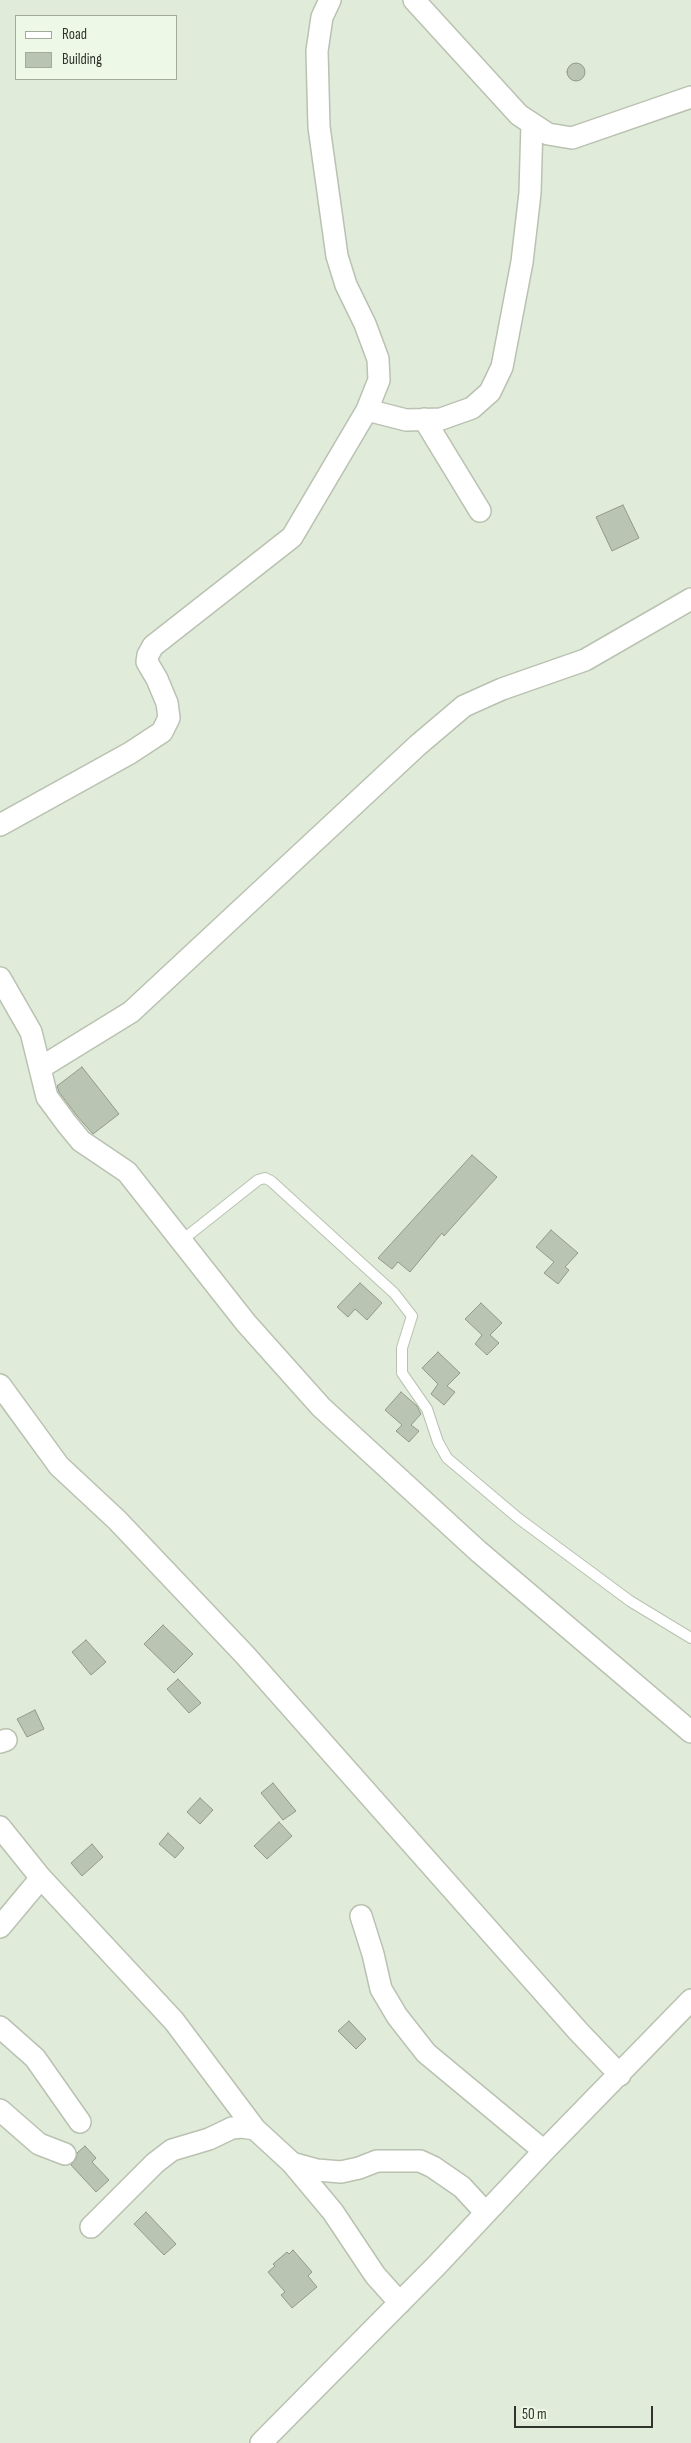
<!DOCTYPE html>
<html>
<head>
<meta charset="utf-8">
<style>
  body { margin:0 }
  #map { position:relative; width:691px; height:2443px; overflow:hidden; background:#e1ebd9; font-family:"Sofia Sans Condensed",sans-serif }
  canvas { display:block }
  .legend { position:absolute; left:15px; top:15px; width:162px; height:65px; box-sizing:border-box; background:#eef8e6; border:1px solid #a2aa9c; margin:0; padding:6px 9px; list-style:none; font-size:15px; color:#30342d }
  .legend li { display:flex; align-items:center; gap:10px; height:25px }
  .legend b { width:25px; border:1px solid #a2aa9c }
  .scale { position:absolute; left:514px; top:2406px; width:139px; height:22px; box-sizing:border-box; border:2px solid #30342d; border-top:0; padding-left:6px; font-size:15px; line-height:18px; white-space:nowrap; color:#30342d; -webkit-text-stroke:4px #eef8e6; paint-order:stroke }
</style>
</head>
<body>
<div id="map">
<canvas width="691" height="2443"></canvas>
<ul class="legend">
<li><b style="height:6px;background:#fff"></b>Road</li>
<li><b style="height:14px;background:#bac4b2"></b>Building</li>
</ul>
<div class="scale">50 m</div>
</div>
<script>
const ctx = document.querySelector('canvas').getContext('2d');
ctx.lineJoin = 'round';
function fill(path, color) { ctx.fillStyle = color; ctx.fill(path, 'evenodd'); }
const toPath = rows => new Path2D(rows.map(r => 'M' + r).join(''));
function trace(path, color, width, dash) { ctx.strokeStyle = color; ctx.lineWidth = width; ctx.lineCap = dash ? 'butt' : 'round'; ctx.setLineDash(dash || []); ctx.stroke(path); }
const building = toPath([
  '567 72a9 9 0 1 1 18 0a9 9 0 1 1-18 0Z',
  [623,505,639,538,612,551,596,517,623,505],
  [82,1067,119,1114,93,1134,77,1116,59,1092,57,1086,82,1067],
  [472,1155,497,1177,444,1236,442,1233,410,1272,398,1262,392,1269,378,1258,472,1155],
  [551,1230,578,1253,565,1267,569,1270,558,1284,544,1273,554,1262,536,1247,551,1230],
  [360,1283,382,1303,367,1320,355,1309,348,1317,337,1307,360,1283],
  [481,1303,502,1323,490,1335,499,1343,487,1355,475,1344,482,1335,465,1319,481,1303],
  [438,1352,460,1373,447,1386,455,1392,444,1405,431,1394,438,1384,422,1368,438,1352],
  [401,1392,417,1406,421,1414,411,1425,419,1431,409,1442,396,1431,402,1425,385,1410,401,1392],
  [163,1625,193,1654,174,1673,144,1644,163,1625],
  [86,1640,106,1662,91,1675,72,1652,86,1640],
  [178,1679,201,1703,189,1713,167,1689,178,1679],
  [35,1710,44,1729,27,1737,17,1719,35,1710],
  [273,1783,296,1811,283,1820,261,1793,273,1783],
  [200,1798,213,1810,200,1824,187,1812,200,1798],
  [279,1822,292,1836,267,1859,254,1846,279,1822],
  [168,1833,184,1848,175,1858,159,1844,168,1833],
  [92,1844,103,1857,82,1876,71,1863,92,1844],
  [349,2021,366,2039,356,2049,338,2031,349,2021],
  [85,2146,96,2158,92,2162,109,2180,96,2192,71,2165,76,2159,77,2153,85,2146],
  [146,2212,176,2244,164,2255,134,2224,146,2212],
  [293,2250,312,2272,308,2276,317,2287,292,2308,281,2295,285,2292,268,2272,275,2266,273,2264,287,2252,289,2254,293,2250]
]);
const lane = toPath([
  [181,1241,258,1180,265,1178,271,1181,394,1293,412,1316,402,1348,402,1373,427,1409,438,1442,447,1458,518,1518,630,1601,691,1638]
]);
const street = toPath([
  [414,0,519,115,548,134,572,138,691,97],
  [367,410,406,420,441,419,472,408,490,392,502,367,522,262,530,193,532,124],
  [424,419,480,511],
  [0,825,130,753,162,732,169,718,167,703,157,679,147,662,148,655,153,646,292,537,367,410,379,380,378,359,365,324,346,285,337,256,319,127,317,51,322,17,330,0],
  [0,978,31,1032,47,1097,67,1124,81,1141,127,1172,246,1323,321,1407,478,1551,691,1732],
  [40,1068,131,1012,418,745,464,706,502,689,585,660,691,599],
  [0,1385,59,1466,117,1520,245,1655,578,2031,620,2075],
  [0,1742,6,1740],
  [0,1827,41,1878,174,2021,255,2129,292,2163,333,2212,375,2275,400,2303],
  [361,1916,373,1954,381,1989,397,2016,426,2053,544,2151],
  [0,1927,41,1878],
  [0,2027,35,2058,80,2122],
  [0,2110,39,2144,65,2154],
  [292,2163,317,2170,341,2172,359,2168,377,2161,420,2161,433,2167,462,2187,486,2213],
  [91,2227,155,2163,172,2150,209,2139,232,2128,242,2127,255,2129],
  [261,2443,437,2265,544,2151,691,2000]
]);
fill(building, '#bac4b2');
trace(building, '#919a89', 1);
trace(lane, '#b9c2b1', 12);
trace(street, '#b9c2b1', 24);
trace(lane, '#fff', 10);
trace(street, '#fff', 21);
</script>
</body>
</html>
